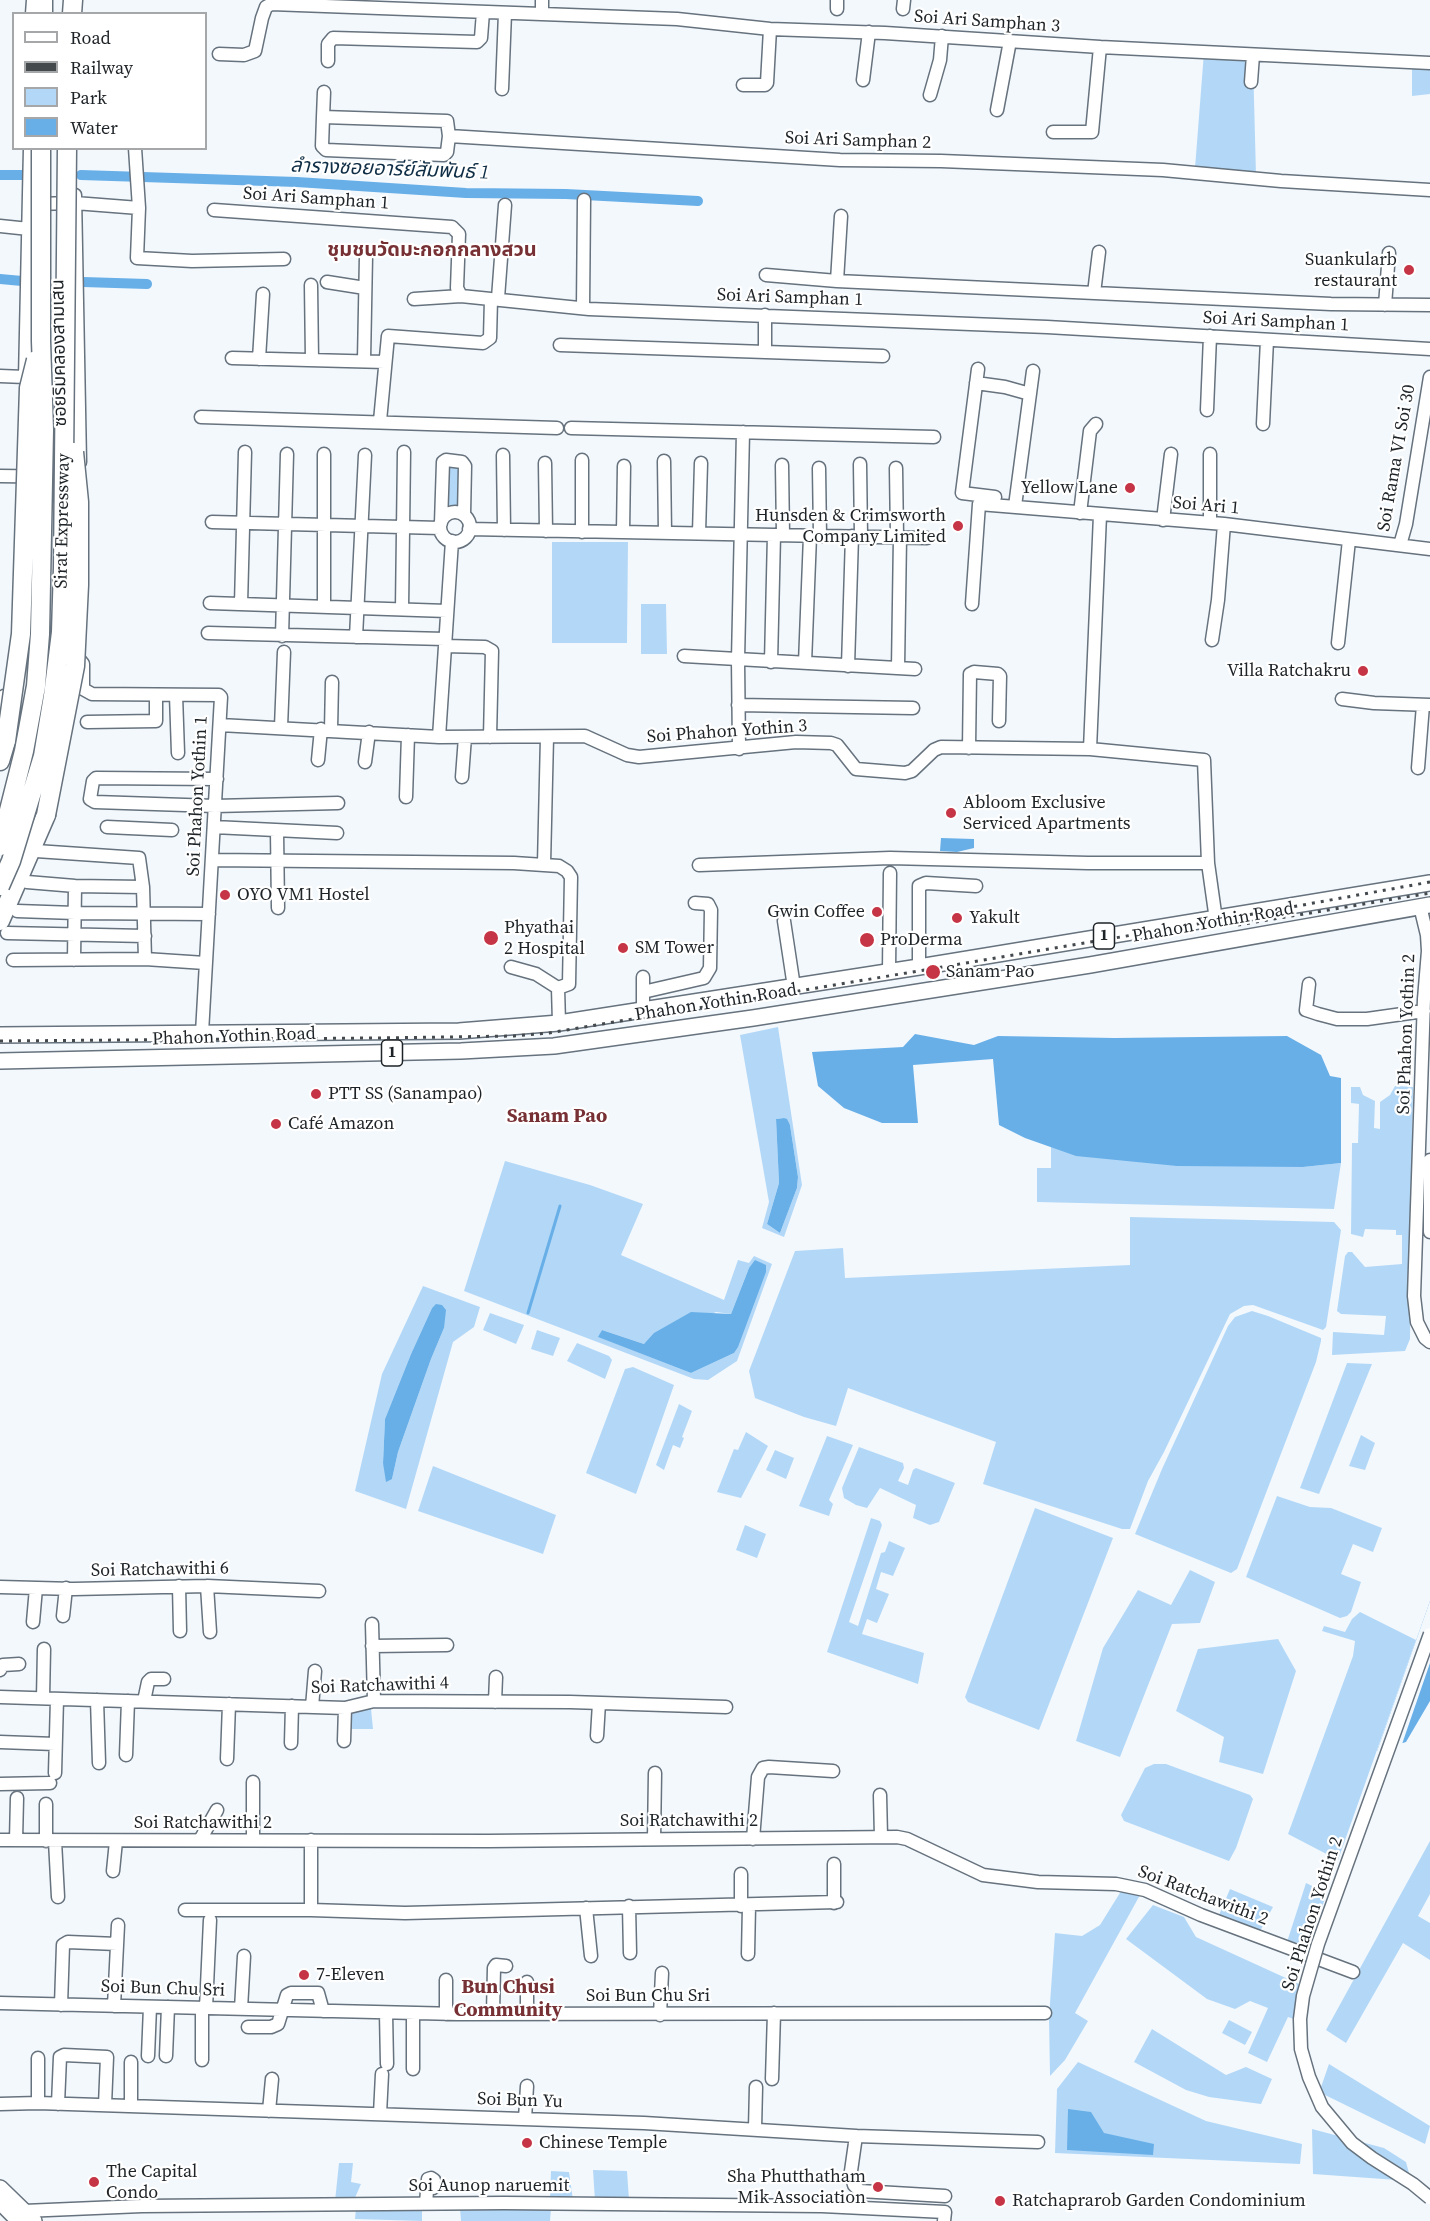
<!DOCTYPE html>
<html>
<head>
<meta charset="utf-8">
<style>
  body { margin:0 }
  #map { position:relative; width:1430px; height:2221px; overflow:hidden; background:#f3f8fd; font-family:"Source Serif 4",serif }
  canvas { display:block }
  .legend { position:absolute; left:12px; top:12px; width:195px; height:138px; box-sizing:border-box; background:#fff; border:2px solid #a5a7a9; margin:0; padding:8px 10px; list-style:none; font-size:18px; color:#1e2327 }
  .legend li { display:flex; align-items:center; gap:12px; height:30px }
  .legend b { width:30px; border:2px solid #a5a7a9 }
</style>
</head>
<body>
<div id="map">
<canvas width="1430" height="2221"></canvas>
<ul class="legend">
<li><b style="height:8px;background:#fff"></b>Road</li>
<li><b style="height:8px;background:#44494d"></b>Railway</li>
<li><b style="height:16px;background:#b3d8f7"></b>Park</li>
<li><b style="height:16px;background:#68afe8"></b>Water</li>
</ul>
</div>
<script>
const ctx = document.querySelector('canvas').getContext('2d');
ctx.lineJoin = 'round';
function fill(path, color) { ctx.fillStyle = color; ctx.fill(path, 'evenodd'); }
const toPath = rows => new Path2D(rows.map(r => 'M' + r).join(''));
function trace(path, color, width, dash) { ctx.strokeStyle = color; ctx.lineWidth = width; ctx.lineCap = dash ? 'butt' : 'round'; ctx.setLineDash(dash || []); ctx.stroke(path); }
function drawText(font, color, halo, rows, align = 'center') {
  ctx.font = font + ' "Source Serif 4","Noto Sans Thai",serif'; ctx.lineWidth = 4.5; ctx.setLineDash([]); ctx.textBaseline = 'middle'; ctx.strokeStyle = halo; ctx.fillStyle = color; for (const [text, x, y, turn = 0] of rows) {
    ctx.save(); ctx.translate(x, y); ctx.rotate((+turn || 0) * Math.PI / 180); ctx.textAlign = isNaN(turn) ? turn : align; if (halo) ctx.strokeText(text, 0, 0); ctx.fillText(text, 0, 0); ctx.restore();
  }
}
const green = toPath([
  [1204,52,1253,61,1256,175,1195,168],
  [1412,66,1430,67,1430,94,1412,96],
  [449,460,463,460,463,505,448,505],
  [552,542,628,542,627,643,552,643],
  [641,604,666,604,667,654,641,654],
  [778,1027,802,1185,784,1237,762,1228,769,1202,740,1035],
  [784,1118,790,1125,798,1177,797,1188,780,1233,767,1224,779,1183,776,1119],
  [1395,1086,1413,1087,1410,1339,1405,1351,1332,1355,1333,1332,1384,1335,1386,1316,1341,1314,1337,1311,1345,1256,1348,1252,1352,1252,1365,1267,1402,1264,1402,1235,1396,1235,1396,1230,1365,1229,1363,1237,1351,1234,1352,1143,1358,1143,1359,1104,1351,1103,1351,1087,1360,1087,1363,1095,1375,1101,1374,1128,1380,1129,1380,1102,1390,1095],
  [1051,1146,1303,1167,1341,1163,1334,1209,1037,1202,1037,1168,1051,1168],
  [505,1161,590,1185,643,1204,621,1255,724,1300,738,1260,749,1263,754,1256,772,1264,737,1361,708,1380,694,1379,464,1291],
  [749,1268,734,1353,691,1373,599,1337,602,1330,644,1344,716,1312,731,1314],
  [1130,1217,1334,1222,1341,1230,1326,1327,1323,1330,1253,1305,1244,1306,1230,1314,1164,1452,1148,1481,1130,1529,1122,1529,983,1484,996,1442,848,1388,836,1426,804,1417,755,1398,749,1371,795,1251,843,1248,845,1278,1130,1265],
  [423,1286,480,1307,474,1327,453,1342,406,1509,355,1491,382,1374],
  [437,1304,444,1328,431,1359,398,1452,392,1479,383,1463,385,1419,411,1354,432,1308],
  [1252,1311,1268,1316,1321,1338,1321,1341,1316,1362,1237,1569,1231,1573,1135,1534,1162,1469,1228,1326,1235,1317],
  [490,1313,524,1325,516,1344,483,1330],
  [537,1330,560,1338,553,1356,531,1349],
  [577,1343,609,1356,612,1360,605,1379,567,1361],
  [1347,1363,1372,1364,1319,1494,1300,1488],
  [633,1367,674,1385,636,1494,586,1473,625,1369],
  [679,1404,692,1411,682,1437,684,1438,680,1448,673,1445,664,1470,656,1465],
  [746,1432,768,1446,741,1498,717,1492,734,1449,738,1450],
  [1361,1435,1375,1443,1365,1470,1349,1466],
  [827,1436,853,1445,829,1500,833,1504,829,1516,799,1506],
  [859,1447,903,1463,904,1468,898,1481,908,1485,913,1470,916,1468,955,1483,939,1522,930,1525,913,1518,916,1505,880,1488,867,1508,856,1505,844,1498,842,1488],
  [775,1450,794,1458,786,1479,766,1470],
  [433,1466,556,1515,543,1554,418,1511],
  [1277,1496,1310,1507,1331,1508,1382,1528,1373,1552,1353,1544,1341,1574,1361,1582,1351,1612,1347,1616,1340,1618,1246,1577],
  [1035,1508,1113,1538,1039,1730,968,1702,965,1697],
  [871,1518,880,1521,882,1525,849,1622,858,1626,881,1553,885,1552,889,1541,905,1548,893,1576,881,1572,876,1589,889,1594,877,1623,867,1619,862,1634,924,1653,918,1684,827,1652],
  [745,1525,766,1534,757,1558,736,1550],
  [1190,1570,1215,1582,1200,1623,1172,1624,1120,1757,1076,1741,1103,1648,1138,1590,1171,1605],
  [1360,1612,1416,1640,1338,1860,1288,1834,1353,1656,1355,1641,1322,1631,1324,1626,1345,1632,1352,1619],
  [1278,1639,1296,1671,1263,1774,1219,1762,1224,1737,1176,1711,1198,1649],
  [362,1709,371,1709,373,1729,346,1729,346,1712],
  [1154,1764,1166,1764,1250,1795,1253,1799,1236,1848,1229,1861,1124,1821,1121,1815,1145,1768],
  [1430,1841,1430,1894,1418,1916,1430,1923,1430,1960,1403,1943,1346,2043,1326,2030],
  [1306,1883,1327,1893,1309,1944,1287,1942],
  [1123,1888,1140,1895,1075,2013,1088,2021,1065,2060,1050,2076,1049,2017,1055,1933,1082,1936,1100,1925],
  [1230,1889,1273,1907,1260,1931,1219,1915],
  [1153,1905,1184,1917,1196,1937,1299,1984,1294,2019,1288,2017,1267,2062,1248,2053,1268,2008,1250,2001,1235,2009,1207,1999,1126,1939],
  [1229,2020,1252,2032,1245,2045,1222,2033],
  [1152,2029,1226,2075,1246,2067,1272,2079,1261,2104,1209,2097,1186,2090,1134,2062],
  [1078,2062,1206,2121,1302,2144,1300,2164,1055,2153,1057,2089],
  [1329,2064,1430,2126,1425,2144,1325,2095,1321,2087],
  [1312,2129,1384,2148,1406,2162,1409,2173,1397,2180,1313,2174],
  [339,2163,353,2163,351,2182,361,2184,354,2200,335,2201],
  [593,2170,627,2171,629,2200,595,2201],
  [551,2171,569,2172,573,2200,550,2201],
  [422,2207,422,2221,355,2219,356,2208],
  [460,2208,551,2208,550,2221,461,2221]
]);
const water = toPath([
  [941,838,974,839,974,848,957,852,940,851],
  [915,1034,974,1045,998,1036,1115,1038,1287,1036,1321,1055,1330,1076,1341,1078,1341,1163,1303,1167,1177,1166,1076,1156,1025,1138,999,1125,993,1059,913,1065,918,1123,882,1123,844,1108,818,1086,812,1052,903,1047],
  [784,1118,787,1119,790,1125,798,1177,797,1188,780,1233,767,1224,779,1183,776,1119],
  [755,1260,766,1265,766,1272,738,1347,734,1353,691,1373,598,1337,602,1330,644,1344,654,1333,691,1312,731,1314,749,1268],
  [436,1304,442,1305,446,1310,444,1328,431,1359,398,1452,392,1479,386,1482,383,1463,385,1419,411,1354,432,1308],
  [1430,1601,1430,1701,1406,1742,1377,1751],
  [1068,2109,1091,2112,1104,2133,1154,2144,1153,2155,1067,2150]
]);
const pier = toPath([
  [1430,1601,1430,1663,1401,1747,1376,1754]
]);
const stream = toPath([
  [528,1313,560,1206]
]);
const canal = toPath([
  [0,175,23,175],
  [81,175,297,182,466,193,566,194,698,201],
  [0,279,22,281],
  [83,282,147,284]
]);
const minor = toPath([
  [542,0,542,14],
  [837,9,837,0],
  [903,9,904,0],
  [32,14,33,0],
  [219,54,244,55,255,51,262,18,266,7,271,4,677,19,770,29,885,33,1100,47,1430,63],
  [328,61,328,44,333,38,477,42,481,38,483,12],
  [863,80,869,32],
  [1251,82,1253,55],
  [743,85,765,85,767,83,770,29],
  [502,89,505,13],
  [930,95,940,60,942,36],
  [997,110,1010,41],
  [323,117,322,146,326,150,444,155,447,152,449,136,447,121,323,117,324,92],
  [1053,132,1092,132,1100,47],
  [449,136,840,160,941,161,1163,170,1281,181,1430,190],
  [135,148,139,208],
  [75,195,80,462],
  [34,204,75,203,139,208,137,258,192,261,284,259],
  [214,210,452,227,459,234,457,288,461,296,589,309,1047,327,1430,349],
  [0,226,29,229],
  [766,275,837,281,1331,304,1430,305],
  [837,281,841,216],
  [327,282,365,288],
  [311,285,312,360],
  [1094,293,1099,252],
  [498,298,505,205],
  [414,299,461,296],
  [1385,305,1389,253],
  [583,308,584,200],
  [560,345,883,356],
  [765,352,765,315],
  [232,358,385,362],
  [259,359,263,294],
  [364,360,366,256],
  [978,369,962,493,995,497],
  [0,376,25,377],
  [25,378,30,148],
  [976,383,1005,387,1030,394],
  [1207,410,1210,336],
  [201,417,557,428],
  [380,421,388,336,483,343,490,338,491,299],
  [1263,424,1267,340],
  [571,428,934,437],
  [324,454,324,607],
  [503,455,504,530],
  [664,461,665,533],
  [545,463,546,531],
  [860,464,861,536],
  [782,465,783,535],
  [819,468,820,536],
  [896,468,897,537],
  [0,476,70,477],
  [1015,506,1033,371],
  '440 527a15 15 0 1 1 30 0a15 15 0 1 1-30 0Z',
  [1080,513,1090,431,1096,424],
  [1163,520,1171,454],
  [212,522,440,528],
  [441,523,443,462,446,460,462,462,465,466,464,515],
  [1210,523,1210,454],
  [469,529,927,538],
  [582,532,582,460],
  [623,532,624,466],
  [699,533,701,463],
  [1400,545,1406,524,1430,377],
  [210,603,447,611],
  [241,604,245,452],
  [972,604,979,504,1224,524,1430,549],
  [402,609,404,452],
  [208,633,445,639],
  [282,636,287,454],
  [356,637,365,455],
  [1212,640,1218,600,1224,524],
  [1338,643,1349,540],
  [445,646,485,647,492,651,490,737],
  [684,656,915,669],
  [79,659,83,664,83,689,92,694,219,695,221,697,202,1033],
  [771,662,774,535],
  [805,663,810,536],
  [848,666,852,536],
  [898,668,900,537],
  [176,695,178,753],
  [1342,699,1374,703,1430,705],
  [738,705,913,708],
  [0,716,4,696],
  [87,722,156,721,156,695],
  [220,725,439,737,585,736,627,755,639,757,796,742,831,743,837,745,856,769,905,773,912,771,934,750,941,747,1090,749,1204,760,1208,863,1216,920],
  [281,727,284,652],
  [331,730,332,682],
  [439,737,452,541],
  [969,748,970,674,974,672,998,674,1000,676,999,721],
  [739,749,738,660,743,432],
  [1090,749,1100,515],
  [318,760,321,729],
  [365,762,369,732],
  [1418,768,1423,705],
  [462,777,465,737],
  [217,779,96,778,93,781,90,799,95,802,215,806,338,803],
  [406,797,408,735],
  [107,827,172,830],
  [214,827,337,833],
  [277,831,278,908],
  [36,851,139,858,143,887,145,959],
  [212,860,514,863,559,866,567,871,571,877,569,984,558,988],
  [544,864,547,737],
  [699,865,890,858,1088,863,1208,863],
  [27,882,75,886,143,887],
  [1420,906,1427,935,1428,951,1424,999,1414,1296,1417,1322,1425,1338,1430,1342],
  [17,911,75,913,209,914],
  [784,921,794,987],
  [7,933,145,936],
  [13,960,145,959,205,963],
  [74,960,75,886],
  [511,967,536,974,558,988,559,1023],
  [919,967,919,886,926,883,976,886],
  [889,972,890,873],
  [643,977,643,1010],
  [1309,984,1306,1010,1318,1014,1337,1019,1367,1019,1424,1011],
  [643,992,704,978,710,968,711,910,708,904,695,903],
  [1430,1160,1430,1232],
  [179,1586,180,1631],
  [207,1586,210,1632],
  [0,1587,74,1589,207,1586,319,1591],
  [63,1616,66,1588],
  [33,1622,36,1588],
  [372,1624,374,1701],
  [372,1646,447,1645],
  [0,1670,3,1665,19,1664],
  [0,1697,345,1708,374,1701,570,1702,726,1707],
  [43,1698,44,1649],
  [97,1700,99,1763],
  [144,1701,148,1682,151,1679,164,1679],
  [495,1702,496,1677],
  [312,1707,315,1671],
  [597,1736,599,1703],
  [344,1741,345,1708],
  [0,1742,55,1744],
  [291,1743,292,1706],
  [126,1755,128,1701],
  [227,1759,229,1704],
  [55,1773,57,1699],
  [253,1782,253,1840],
  [0,1784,50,1783],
  [880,1795,881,1837],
  [46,1804,46,1841],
  [654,1839,655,1773],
  [753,1839,758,1777,763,1768,769,1767,833,1771],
  [0,1840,488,1841,897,1837,907,1839,983,1875,1038,1882,1116,1884,1145,1890,1201,1915,1353,1972],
  [16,1840,17,1798],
  [200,1840,217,1810],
  [311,1840,311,1910],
  [55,1841,58,1897],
  [113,1871,116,1841],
  [834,1903,834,1864],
  [629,1906,630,1953],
  [741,1906,741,1874],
  [586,1908,591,1956],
  [185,1910,311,1910,405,1913,837,1902],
  [748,1954,749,1906],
  [527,1982,527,2013],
  [0,2003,458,2014,1045,2013],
  [61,2005,63,1945,68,1942,117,1944],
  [114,2006,118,1925],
  [206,2008,210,1920],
  [241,2009,244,1956],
  [386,2013,387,2064],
  [493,2013,494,1968,496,1965,506,1966],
  [446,2014,446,1980],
  [660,2015,662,1973],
  [248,2027,271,2027,278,2024,287,1995,291,1993,318,1993,323,2011],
  [148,2056,150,2007],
  [166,2056,168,2007],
  [202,2060,202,2008],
  [413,2069,413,2013],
  [772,2079,774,2013],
  [38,2103,38,2058],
  [0,2104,38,2103,644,2123,856,2136,1038,2142],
  [58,2104,60,2057,64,2055,107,2057,105,2105],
  [131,2106,131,2062],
  [269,2111,272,2079],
  [380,2114,382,2074],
  [525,2119,527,2086],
  [755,2129,756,2087],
  [856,2136,851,2171,854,2185,860,2191,945,2196],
  [426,2203,428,2179,431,2178,434,2180,433,2188],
  [24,2211,142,2206,504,2203,822,2206,945,2212,944,2221]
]);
const major = toPath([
  [0,1035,459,1031,559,1023,919,967,1430,883],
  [0,1061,461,1051,554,1046,753,1018,1090,965,1430,905],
  [0,2188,34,2221],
  [0,2202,19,2221]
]);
const highway = toPath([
  [43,14,43,0],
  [72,14,73,0],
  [0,761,6,741],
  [0,921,46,815]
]);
const rail = toPath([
  [1238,925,1430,893],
  [0,1041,375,1038,514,1036,549,1033,1192,925,1430,882]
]);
const minorBridge = toPath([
  [1430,1634,1318,1944,1303,1996,1300,2019,1301,2049,1309,2077,1322,2107,1352,2143,1372,2158,1413,2184,1430,2198]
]);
const highwayBridge = toPath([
  [6,741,21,634,29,388,36,360],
  [46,815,75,666,79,585,79,502,74,452],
  [0,846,24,751,36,686,40,634,44,430,41,341,41,148],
  [0,886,11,861,43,756,53,696,61,632,63,567,67,148]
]);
const markers = [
  [1409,270,6,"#c53545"],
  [1130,488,6,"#c53545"],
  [958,526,6,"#c53545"],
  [1363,671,6,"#c53545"],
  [951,813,6,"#c53545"],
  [225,895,6,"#c53545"],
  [877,912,6,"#c53545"],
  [957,918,6,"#c53545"],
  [491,938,8,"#c53545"],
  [867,940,8,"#c53545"],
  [623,948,6,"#c53545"],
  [933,972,8,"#c53545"],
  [316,1094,6,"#c53545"],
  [276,1124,6,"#c53545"],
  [304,1975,6,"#c53545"],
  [527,2143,6,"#c53545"],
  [94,2182,6,"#c53545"],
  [878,2187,6,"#c53545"],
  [1000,2201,6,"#c53545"]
];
const shields = [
  [1104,936,21],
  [392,1053,21]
];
const shieldNames = [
  ["1",1104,936],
  ["1",392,1053]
];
const streetNames = [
  ["Soi Ari Samphan 3",987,22,4],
  ["Soi Ari Samphan 2",858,141,2],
  ["Soi Ari Samphan 1",316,199,4],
  ["Soi Ari Samphan 1",790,298,2],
  ["Soi Ari Samphan 1",1276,322,3],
  ["ซอยริมคลองสามเสน",60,353,-91],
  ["Soi Rama VI Soi 30",1397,458,-80],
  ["Soi Ari 1",1206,506,5],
  ["Sirat Expressway",63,521,-89],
  ["Soi Phahon Yothin 3",727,732,-4],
  ["Soi Phahon Yothin 1",198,796,-87],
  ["Phahon Yothin Road",1213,923,-10],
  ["Phahon Yothin Road",716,1003,-9],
  ["Soi Phahon Yothin 2",1407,1034,-88],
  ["Phahon Yothin Road",234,1037,-2],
  ["Soi Ratchawithi 6",160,1570,-1],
  ["Soi Ratchawithi 4",380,1686,-2],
  ["Soi Ratchawithi 2",689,1821],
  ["Soi Ratchawithi 2",203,1823],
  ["Soi Ratchawithi 2",1203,1896,21],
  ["Soi Phahon Yothin 2",1313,1914,-72],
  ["Soi Bun Chu Sri",163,1989,2],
  ["Soi Bun Chu Sri",648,1996],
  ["Soi Bun Yu",520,2101,2],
  ["Soi Aunop naruemit",489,2186]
];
const poiNames = [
  ["Suankularb",1397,260,"right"],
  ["restaurant",1397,281,"right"],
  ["Yellow Lane",1118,488,"right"],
  ["Hunsden & Crimsworth",946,516,"right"],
  ["Company Limited",946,537,"right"],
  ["Villa Ratchakru",1351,671,"right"],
  ["Abloom Exclusive",963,803],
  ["Serviced Apartments",963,824],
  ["OYO VM1 Hostel",237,895],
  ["Gwin Coffee",865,912,"right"],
  ["Yakult",969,918],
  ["Phyathai",504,928],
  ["2 Hospital",504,949],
  ["ProDerma",880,940],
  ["SM Tower",635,948],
  ["Sanam Pao",946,972],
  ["PTT SS (Sanampao)",328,1094],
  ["Café Amazon",288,1124],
  ["7-Eleven",316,1975],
  ["Chinese Temple",539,2143],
  ["The Capital",106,2172],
  ["Condo",106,2193],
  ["Sha Phutthatham",866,2177,"right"],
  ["Mik Association",866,2198,"right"],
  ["Ratchaprarob Garden Condominium",1012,2201]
];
const waterNames = [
  ["ลำรางซอยอารีย์สัมพันธ์ 1",390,170,2]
];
const neighbourhoodNames = [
  ["ชุมชนวัดมะกอกกลางสวน",432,251],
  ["Sanam Pao",557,1117],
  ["Bun Chusi",508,1988],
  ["Community",508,2011]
];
fill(green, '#b3d8f7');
fill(water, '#68afe8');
fill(pier, '#f3f8fd');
trace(stream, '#68afe8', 3);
trace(canal, '#68afe8', 10);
trace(minor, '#66727d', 15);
trace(major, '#66727d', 18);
trace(highway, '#66727d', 21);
trace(minor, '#fff', 12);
trace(major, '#fff', 15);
trace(highway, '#fff', 18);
trace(rail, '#44494d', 3, [3, 6]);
trace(minorBridge, '#66727d', 15, []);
trace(highwayBridge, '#66727d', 21, []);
trace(minorBridge, '#fff', 12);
trace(highwayBridge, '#fff', 18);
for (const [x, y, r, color] of markers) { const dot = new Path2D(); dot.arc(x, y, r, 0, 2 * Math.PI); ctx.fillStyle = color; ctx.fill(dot); trace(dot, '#fff', 2); }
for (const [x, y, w] of shields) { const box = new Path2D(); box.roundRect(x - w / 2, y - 13, w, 26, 4.5); ctx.fillStyle = '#fff'; ctx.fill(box); trace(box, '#1e2327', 1.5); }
drawText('bold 16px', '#1e2327', null, shieldNames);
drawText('18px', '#1e2327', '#fff', streetNames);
drawText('18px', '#1e2327', '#fff', poiNames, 'left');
drawText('italic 20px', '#0f2e46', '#fff', waterNames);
drawText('bold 20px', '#773034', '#fff', neighbourhoodNames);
</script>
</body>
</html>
